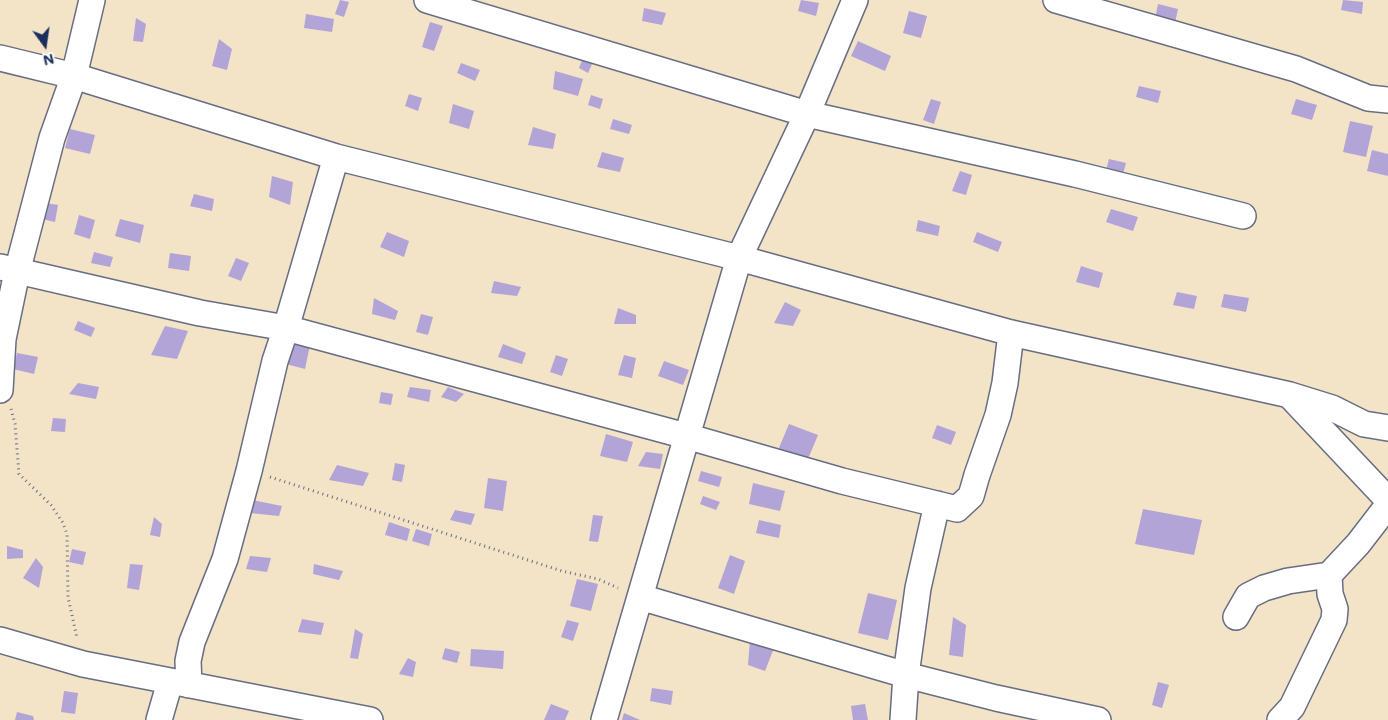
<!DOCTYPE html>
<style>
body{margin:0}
#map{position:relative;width:1388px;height:720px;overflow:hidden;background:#f3e3c7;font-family:Mali,sans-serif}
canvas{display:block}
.north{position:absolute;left:20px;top:20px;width:50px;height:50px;-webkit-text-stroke:4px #fdfcf7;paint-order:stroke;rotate:166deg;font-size:14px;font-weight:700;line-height:20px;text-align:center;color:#1b2f5e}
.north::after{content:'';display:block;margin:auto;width:18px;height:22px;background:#1b2f5e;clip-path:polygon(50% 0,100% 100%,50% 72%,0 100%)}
</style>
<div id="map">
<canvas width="1388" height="720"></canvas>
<div class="north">N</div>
</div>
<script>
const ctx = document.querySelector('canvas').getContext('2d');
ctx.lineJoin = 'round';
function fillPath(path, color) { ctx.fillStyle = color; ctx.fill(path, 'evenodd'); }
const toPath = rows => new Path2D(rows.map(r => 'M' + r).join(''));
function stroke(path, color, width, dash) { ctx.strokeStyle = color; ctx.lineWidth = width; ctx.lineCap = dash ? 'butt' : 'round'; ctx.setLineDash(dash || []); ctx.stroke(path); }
const building = toPath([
 [340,0,349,2,344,17,335,14],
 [801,0,819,3,816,16,798,11],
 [1343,0,1363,2,1362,14,1341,10],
 [1158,4,1178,9,1175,23,1155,19],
 [644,8,666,13,662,25,642,21],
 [909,11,927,16,921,38,903,33],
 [306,14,334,19,332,32,304,28],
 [136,18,146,24,143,42,133,41],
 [430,22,443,26,434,51,422,47],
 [219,39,232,49,227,70,212,66],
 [858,41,891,56,885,71,851,56],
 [583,58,593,62,588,73,579,68],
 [461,63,480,70,475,81,457,73],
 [555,71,583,79,578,96,553,89],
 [1139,86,1161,91,1158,103,1136,97],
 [409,94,422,98,418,111,405,106],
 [591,95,603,99,600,109,588,105],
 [931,99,941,102,934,124,923,120],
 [1296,99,1317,105,1312,120,1291,114],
 [453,104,474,111,469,129,449,123],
 [613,119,632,125,629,134,610,129],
 [1350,121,1373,126,1366,157,1343,152],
 [533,127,556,134,553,149,528,145],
 [70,129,95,135,90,154,65,148],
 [1372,150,1388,154,1388,176,1367,171],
 [602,152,624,158,620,172,597,167],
 [1109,159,1126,163,1123,174,1106,170],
 [960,171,972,175,966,195,952,191],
 [272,176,293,182,290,205,269,197],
 [194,194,214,199,212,211,190,206],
 [45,203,58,205,55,222,42,219],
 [1111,209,1138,217,1133,231,1106,222],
 [79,215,95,220,90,239,74,234],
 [120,219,144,225,140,243,115,236],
 [918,220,940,226,938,236,916,231],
 [387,232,409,241,404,257,380,247],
 [977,232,1002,242,998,252,973,242],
 [94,252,113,257,110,267,91,263],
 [170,253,191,256,189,271,168,268],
 [236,258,249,263,241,281,228,276],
 [1081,266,1103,273,1099,288,1076,282],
 [494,281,521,287,517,296,491,293],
 [1177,292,1197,296,1194,309,1173,305],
 [1224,294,1249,298,1246,312,1221,307],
 [374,298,398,311,395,320,372,314],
 [785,302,801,310,793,326,774,323],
 [618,308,636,315,636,324,614,324],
 [421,314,433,317,428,335,416,332],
 [78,321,95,328,91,337,74,330],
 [165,326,188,331,177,359,151,355],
 [296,343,310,345,305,369,286,364],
 [503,344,526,353,522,364,498,357],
 [17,353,38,357,34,374,13,369],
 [556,355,568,359,562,376,550,372],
 [624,355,636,358,632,378,618,375],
 [664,361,689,370,683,385,658,376],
 [78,383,99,387,96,399,69,394],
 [410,387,431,390,429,402,407,397],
 [448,387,464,394,456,402,441,397],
 [381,392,393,394,391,405,379,403],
 [53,418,66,419,65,432,51,431],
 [789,424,818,435,805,466,776,455],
 [937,425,956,432,951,445,932,438],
 [606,434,633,442,627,462,600,456],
 [646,452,663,454,660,469,638,466],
 [395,463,405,465,402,482,392,480],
 [337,465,369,473,363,486,329,480],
 [701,471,722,477,719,487,698,481],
 [488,478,507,481,503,511,484,508],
 [753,483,785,491,780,511,749,504],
 [703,496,720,502,716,510,700,504],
 [252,500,282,506,279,516,250,513],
 [1143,509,1202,520,1194,555,1135,544],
 [455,510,475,514,471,525,450,520],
 [593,515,603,516,598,542,589,541],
 [154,517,162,524,160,537,150,535],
 [759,520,781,525,779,538,756,533],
 [389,522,410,529,407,541,385,535],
 [416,529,432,534,429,546,412,541],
 [7,546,23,550,23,558,7,559],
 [72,549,86,552,83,565,69,562],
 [730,555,745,561,734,594,718,588],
 [250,556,271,558,267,572,246,569],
 [36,558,43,567,39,588,23,578],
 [130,564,143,565,139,590,127,588],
 [314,564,343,571,339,580,313,574],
 [577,579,598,584,591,611,570,606],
 [868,593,897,600,888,640,858,633],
 [953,617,966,625,963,657,949,655],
 [302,619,324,623,321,635,298,632],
 [567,620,579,623,573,641,561,637],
 [355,629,363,634,358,659,350,658],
 [750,639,774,648,765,671,748,665],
 [445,648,460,652,457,663,442,659],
 [471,649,504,651,503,669,470,666],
 [408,658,416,662,413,677,399,674],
 [1158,682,1169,685,1162,708,1152,705],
 [652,688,673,691,671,705,650,701],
 [64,691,78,693,75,714,61,712],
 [551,704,569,711,565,720,544,720],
 [865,704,868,720,853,720,851,706],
 [17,712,33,716,34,720,15,720],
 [624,713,640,720,622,720]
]);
const path = toPath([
 [11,409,15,424,19,474,51,505,63,523,67,534,68,597,77,638],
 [270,477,562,571,598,579,618,588]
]);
const minor = toPath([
 [427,0,807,114,1075,174,1243,216],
 [1056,0,1296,69,1368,98,1388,100],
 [0,58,74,76,336,157,739,258,1011,333,1290,395,1332,408,1364,424,1388,428],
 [0,267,200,313,286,328,686,436,842,481,957,509,971,496,977,475,998,415,1005,383,1011,333],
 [0,390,3,339,17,272,52,138,74,76,92,0],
 [1291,397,1388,500],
 [640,597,906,675,996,698,1098,720],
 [1236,617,1248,596,1264,588,1288,581,1329,575],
 [0,640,83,664,370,720],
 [189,685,188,661,192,642,225,559,249,471,275,361,286,328,336,157],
 [159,720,170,682],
 [604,720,739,258,807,114,855,0],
 [903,720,906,675,918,588,937,504],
 [1280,720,1292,707,1334,620,1335,609,1330,594,1329,575,1358,544,1388,505]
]);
fillPath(building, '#b2a4d7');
stroke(minor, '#676e83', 28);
stroke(path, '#676e83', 3, [1, 4]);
stroke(minor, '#fff', 25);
</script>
